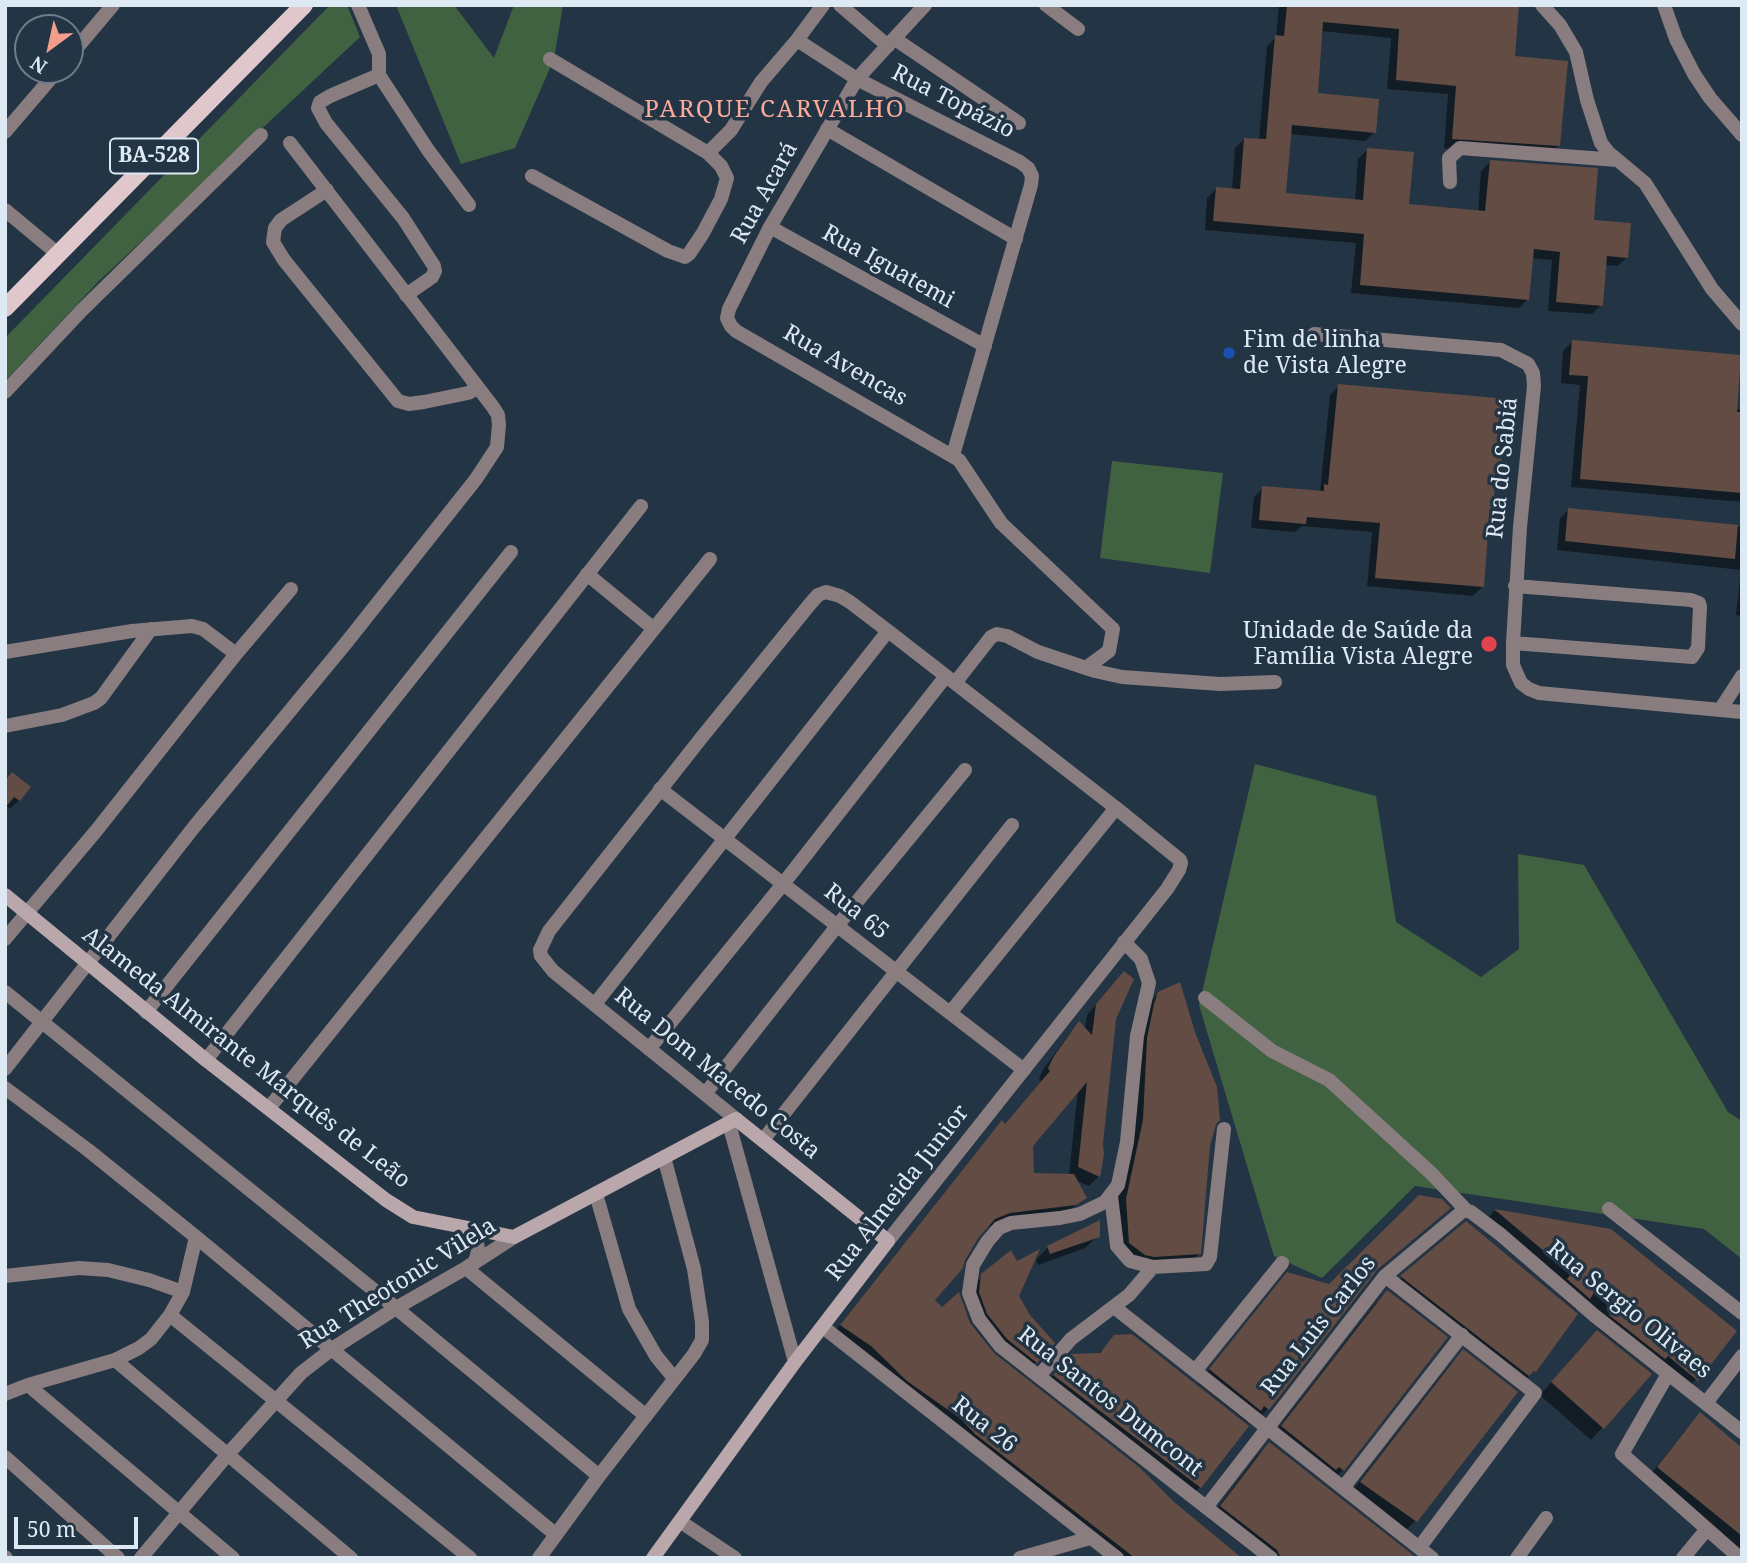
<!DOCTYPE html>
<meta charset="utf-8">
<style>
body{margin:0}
#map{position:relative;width:1747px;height:1563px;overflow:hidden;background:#233544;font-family:"Noto Serif",serif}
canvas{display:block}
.frame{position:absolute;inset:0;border:7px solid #deeaf3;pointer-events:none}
.north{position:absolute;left:14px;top:14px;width:70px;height:70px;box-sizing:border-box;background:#233544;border:2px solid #6e7d8a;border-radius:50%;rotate:213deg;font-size:19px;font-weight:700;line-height:28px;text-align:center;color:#deeaf3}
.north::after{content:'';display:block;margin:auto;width:24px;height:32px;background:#f49d8d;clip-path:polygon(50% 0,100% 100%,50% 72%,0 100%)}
.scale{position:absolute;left:14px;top:1517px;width:124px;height:32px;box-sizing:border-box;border:4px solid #deeaf3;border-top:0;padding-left:9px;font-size:21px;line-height:24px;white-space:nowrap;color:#deeaf3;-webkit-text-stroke:5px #233544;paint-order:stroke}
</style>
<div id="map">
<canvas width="1747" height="1563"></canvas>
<div class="frame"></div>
<div class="north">N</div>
<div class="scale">50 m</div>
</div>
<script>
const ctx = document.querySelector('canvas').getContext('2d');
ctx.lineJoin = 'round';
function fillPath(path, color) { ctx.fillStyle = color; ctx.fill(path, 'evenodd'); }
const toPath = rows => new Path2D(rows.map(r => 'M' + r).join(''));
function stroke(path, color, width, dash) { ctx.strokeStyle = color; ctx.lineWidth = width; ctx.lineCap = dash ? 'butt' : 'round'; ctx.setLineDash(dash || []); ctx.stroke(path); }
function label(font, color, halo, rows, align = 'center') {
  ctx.font = font + ' "Noto Serif",serif'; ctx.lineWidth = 7; ctx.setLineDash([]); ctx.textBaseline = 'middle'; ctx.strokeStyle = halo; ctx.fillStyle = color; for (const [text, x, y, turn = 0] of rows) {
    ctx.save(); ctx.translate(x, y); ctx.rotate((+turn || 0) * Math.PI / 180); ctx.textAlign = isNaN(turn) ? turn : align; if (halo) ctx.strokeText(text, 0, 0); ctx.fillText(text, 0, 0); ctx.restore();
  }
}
const green = toPath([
 [330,5,347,5,360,37,99,281,5,381,5,338],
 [396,5,454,5,494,58,514,5,563,5,554,59,515,148,461,164],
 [1112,461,1223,473,1210,573,1100,558],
 [1255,764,1376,796,1396,922,1481,977,1519,949,1518,854,1584,865,1728,1112,1742,1121,1742,1259,1704,1229,1415,1186,1322,1278,1274,1256,1199,1005]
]);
const shadow = toPath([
 [1279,5,1499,5,1513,58,1559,145,1550,154,1444,148,1448,94,1387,89,1391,38,1321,31,1316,95,1374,132,1365,141,1290,134,1284,195,1355,201,1358,159,1367,150,1407,205,1478,212,1481,171,1490,162,1592,222,1627,257,1618,266,1605,265,1601,305,1592,314,1548,311,1552,260,1531,258,1528,299,1519,308,1351,293,1356,243,1205,230,1207,198,1216,189,1232,190,1235,148,1244,139,1259,141,1267,46,1276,37],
 [1572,342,1735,409,1742,410,1742,502,1571,487,1580,385,1561,383,1563,351],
 [1339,386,1497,482,1493,486,1482,587,1473,596,1367,586,1372,532,1302,526,1295,532,1251,528,1254,497,1263,488,1320,491,1330,395],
 [1569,509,1742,527,1742,616,1736,615,1741,570,1557,550,1560,518],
 [5,782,19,800,10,809,5,805],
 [1114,983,1114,1019,1102,1155,1099,1176,1089,1186,1075,1180,1085,1198,1065,1214,998,1223,984,1228,933,1300,942,1309,969,1324,993,1355,1240,1558,1113,1558,831,1336,993,1132,1004,1125,1042,1082,1039,1079,1044,1068,1070,1033,1079,1023,1085,1030,1087,1015],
 [1078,1089,1069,1175,1033,1175,1031,1146],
 [1159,993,1208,1145,1199,1254,1186,1266,1117,1255,1115,1212,1146,1006],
 [1449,1208,1372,1275,1268,1409,1256,1421,1251,1418,1247,1422,1198,1383,1287,1274,1330,1286],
 [1494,1211,1611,1231,1735,1332,1685,1392,1655,1367,1652,1370,1598,1328,1603,1323,1581,1305,1576,1310,1556,1292,1560,1287,1483,1223],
 [1098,1236,1085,1248,1038,1265,1036,1260,1048,1247],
 [1016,1263,1017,1296,1036,1362,1024,1374,995,1351,976,1327,967,1305,970,1288,983,1276],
 [1402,1277,1535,1371,1516,1387,1390,1289],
 [1387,1292,1343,1470,1331,1482,1326,1478,1323,1481,1270,1439,1375,1304],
 [1115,1336,1200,1487,1188,1499,1042,1388,1058,1369,1098,1354],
 [1585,1344,1603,1427,1591,1440,1540,1395],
 [1463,1352,1415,1521,1403,1533,1349,1495,1451,1364],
 [1688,1427,1742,1450,1742,1558,1646,1480],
 [1269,1444,1415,1558,1259,1558,1209,1519,1257,1456]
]);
const building = toPath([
 [1287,5,1519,5,1515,56,1568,61,1560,146,1452,139,1456,86,1396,80,1399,29,1323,22,1318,93,1379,99,1376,133,1292,125,1286,193,1363,200,1367,148,1414,152,1409,204,1485,211,1490,160,1598,168,1594,220,1631,223,1628,258,1607,256,1603,306,1556,302,1560,252,1534,249,1529,300,1440,292,1360,285,1364,234,1213,221,1216,187,1240,189,1244,138,1266,139,1275,35,1284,36],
 [1572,340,1741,355,1737,412,1742,412,1742,493,1580,479,1588,376,1569,375],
 [1338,384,1508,399,1499,483,1495,483,1491,533,1488,533,1484,587,1375,578,1380,523,1307,517,1306,524,1259,520,1262,486,1324,491,1324,484,1328,485],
 [1568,508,1738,525,1735,559,1565,541],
 [12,772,31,787,20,801,14,797,5,808,5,781],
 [1124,971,1134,979,1116,1019,1103,1144,1104,1155,1100,1177,1078,1167,1087,1082,1033,1146,1034,1173,1074,1174,1087,1198,1076,1205,1010,1213,995,1219,979,1237,965,1260,963,1268,935,1300,942,1307,959,1292,970,1323,994,1353,1140,1468,1174,1502,1242,1558,1135,1558,975,1434,961,1419,907,1381,871,1346,840,1325,1002,1120,1005,1124,1050,1071,1048,1068,1054,1056,1079,1021,1092,1035,1096,1004],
 [1180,982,1195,1032,1217,1087,1220,1120,1216,1124,1210,1146,1201,1254,1154,1257,1145,1255,1129,1243,1126,1199,1143,1120,1147,1038,1154,1004,1158,992],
 [1419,1195,1442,1199,1451,1208,1377,1270,1269,1410,1264,1406,1261,1411,1209,1369,1287,1272,1329,1284],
 [1494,1209,1611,1229,1737,1331,1698,1381,1668,1356,1665,1359,1609,1315,1614,1310,1594,1293,1590,1299,1567,1279,1571,1274],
 [1100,1220,1100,1237,1050,1254,1047,1246],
 [1466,1221,1578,1314,1536,1372,1534,1371,1529,1376,1400,1276],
 [1040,1249,1019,1296,1030,1315,1055,1343,1037,1363,1007,1339,987,1314,979,1292,981,1274,1011,1250,1017,1261],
 [1387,1290,1448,1337,1344,1471,1339,1467,1336,1470,1281,1426],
 [1597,1330,1652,1374,1604,1429,1551,1382],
 [1132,1334,1249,1426,1201,1488,1053,1375,1071,1354,1100,1353,1114,1335],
 [1463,1349,1518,1392,1417,1522,1360,1482],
 [1700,1412,1742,1448,1742,1536,1657,1467],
 [1269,1442,1413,1555,1416,1558,1281,1558,1277,1550,1220,1506]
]);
const minor = toPath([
 [358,5,379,54,379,75,428,150,469,205],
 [840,5,888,46],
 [925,5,857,79,770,227,729,309,727,318,731,326,736,331,959,460,1001,523,1113,629,1109,651,1086,668],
 [1046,5,1078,29],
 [1542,5,1560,25,1576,52,1587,100,1601,143,1608,152,1645,183,1712,289,1742,324],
 [1664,5,1676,39,1694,74,1710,98,1742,135],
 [895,39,1019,123],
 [797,40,857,79,1020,162,1028,168,1032,176,1031,185,953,455],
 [70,56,113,5],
 [379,75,330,96,320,102,318,108,326,123,403,218,434,266,435,271,432,277,406,295],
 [827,129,1016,239],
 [5,132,58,70],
 [708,153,731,130,761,82,797,40,823,5],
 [532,176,668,251,685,257,689,254,703,233,721,199,727,178,721,166,708,153,550,59],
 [1450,182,1449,158,1460,148,1617,160],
 [327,190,281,220,275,228,273,242,284,260,398,401,409,404,424,402,468,393,478,388],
 [5,210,58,254],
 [770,227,985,346],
 [1314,334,1501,350,1528,364,1533,373,1534,386,1520,527,1513,643,1513,665,1521,683,1529,689,1539,693,1742,712],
 [5,392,81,311,261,135],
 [587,574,654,629],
 [1513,643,1692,657,1698,648,1700,607,1699,603,1691,600,1515,586],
 [5,652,132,631,192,626,203,629,236,654],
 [955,683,991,637,997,634,1007,636,1038,652,1095,671,1122,677,1220,684,1275,682],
 [1720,710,1742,676],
 [5,726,62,715,94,703,101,698,151,629],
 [660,789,1024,1070],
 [5,939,96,831,236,654,291,589],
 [1124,942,1141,959,1149,983,1137,1036,1127,1142,1118,1185,1105,1202,1080,1214,1060,1218,1011,1223,999,1228,987,1242,973,1265,969,1293,979,1319,1000,1346,1271,1558],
 [5,992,396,1308,599,1476],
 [1205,998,1272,1051,1329,1080,1432,1174,1466,1210],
 [595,1004,888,631],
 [146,1012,511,552],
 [950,1013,1116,808],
 [649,1049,783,884,946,676],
 [206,1060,641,506],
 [5,1069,194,827,346,643,476,479,497,447,499,425,498,415,493,407,290,143],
 [5,1088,88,1150,196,1237,555,1534],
 [705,1094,837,926,965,770],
 [269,1108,710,559],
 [736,1119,553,971,541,956,540,950,549,931,702,737,810,604,818,595,826,592,840,596,850,602,888,631,1116,808,1180,860,1181,863,1179,870,1167,889,888,1241],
 [729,1124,795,1362],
 [763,1140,1012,825],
 [596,1194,629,1309,656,1356,674,1378],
 [1111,1196,1117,1246,1130,1261,1153,1267,1206,1264,1210,1257,1224,1129],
 [1609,1209,1742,1313],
 [471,1230,477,1240,478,1251,475,1262],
 [466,1268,646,1416],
 [5,1276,79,1268,108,1270,149,1280,183,1292],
 [1385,1276,1535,1393,1419,1548],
 [1114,1307,1432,1558],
 [170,1315,470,1558],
 [823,1327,1117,1558],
 [115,1360,351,1558],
 [1195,1371,1282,1263],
 [1668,1374,1622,1454,1740,1558],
 [1039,1376,1071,1339,1129,1295,1153,1267],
 [28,1385,233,1558],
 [5,1394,28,1385,115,1360,139,1348,151,1339,170,1315,183,1292,196,1237],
 [1706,1403,1742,1356],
 [5,1457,118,1558],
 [1343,1488,1462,1335],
 [1207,1506,1385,1276,1464,1210,1471,1212,1500,1234,1595,1316,1742,1432],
 [681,1522,735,1558],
 [5,1557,6,1558],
 [141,1558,228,1454,301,1373,332,1349,396,1308,466,1268,514,1237],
 [539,1558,599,1476,694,1354,702,1340,702,1322,694,1269,664,1157],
 [1020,1558,1090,1538],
 [1517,1558,1546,1518],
 [1683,1558,1707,1529]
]);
const secondary = toPath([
 [5,895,206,1060,386,1200,413,1217,514,1237,736,1119,888,1241,795,1362,653,1558]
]);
const primary = toPath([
 [5,308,304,5]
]);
const markers = [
 [1229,353,7,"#1a4fb4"],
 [1489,644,9,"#e0444e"]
];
const shields = [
 [154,156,88]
];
const shieldNames = [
 ["BA-528",154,156]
];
const streetNames = [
 ["Rua Topázio",953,102,27],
 ["Rua Acará",765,193,-61],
 ["Rua Iguatemi",888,267,29],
 ["Rua Avencas",845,366,30],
 ["Rua do Sabiá",1503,468,-84],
 ["Rua 65",856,912,38],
 ["Alameda Almirante Marquês de Leão",246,1058,38],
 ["Rua Dom Macedo Costa",717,1074,39],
 ["Rua Almeida Junior",898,1193,-52],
 ["Rua Theotonic Vilela",398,1284,-32],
 ["Rua Sergio Olivaes",1629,1310,39],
 ["Rua Luis Carlos",1319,1326,-52],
 ["Rua Santos Dumcont",1110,1402,38],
 ["Rua 26",984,1425,38]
];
const poiNames = [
 ["Fim de linha",1243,340],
 ["de Vista Alegre",1243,366],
 ["Unidade de Saúde da",1473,631,"right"],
 ["Família Vista Alegre",1473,657,"right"]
];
const neighbourhoodNames = [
 ["PARQUE CARVALHO",775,110]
];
fillPath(green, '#406240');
fillPath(shadow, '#0007');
fillPath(building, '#634c43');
stroke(minor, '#8a7d80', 14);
stroke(secondary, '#baa7ab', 14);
stroke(primary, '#e0c7cc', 18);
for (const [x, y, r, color] of markers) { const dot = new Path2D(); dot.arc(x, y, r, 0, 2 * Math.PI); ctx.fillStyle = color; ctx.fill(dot); stroke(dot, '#233544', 2.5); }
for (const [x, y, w] of shields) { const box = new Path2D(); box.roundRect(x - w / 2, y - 17.5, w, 35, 5); ctx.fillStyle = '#233544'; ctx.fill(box); stroke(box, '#deeaf3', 2); }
label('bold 21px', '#deeaf3', null, shieldNames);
label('23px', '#deeaf3', '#233544', streetNames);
label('23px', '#deeaf3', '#233544', poiNames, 'left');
ctx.letterSpacing = '2px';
label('24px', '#fcaa9a', '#233544', neighbourhoodNames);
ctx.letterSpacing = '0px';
</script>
